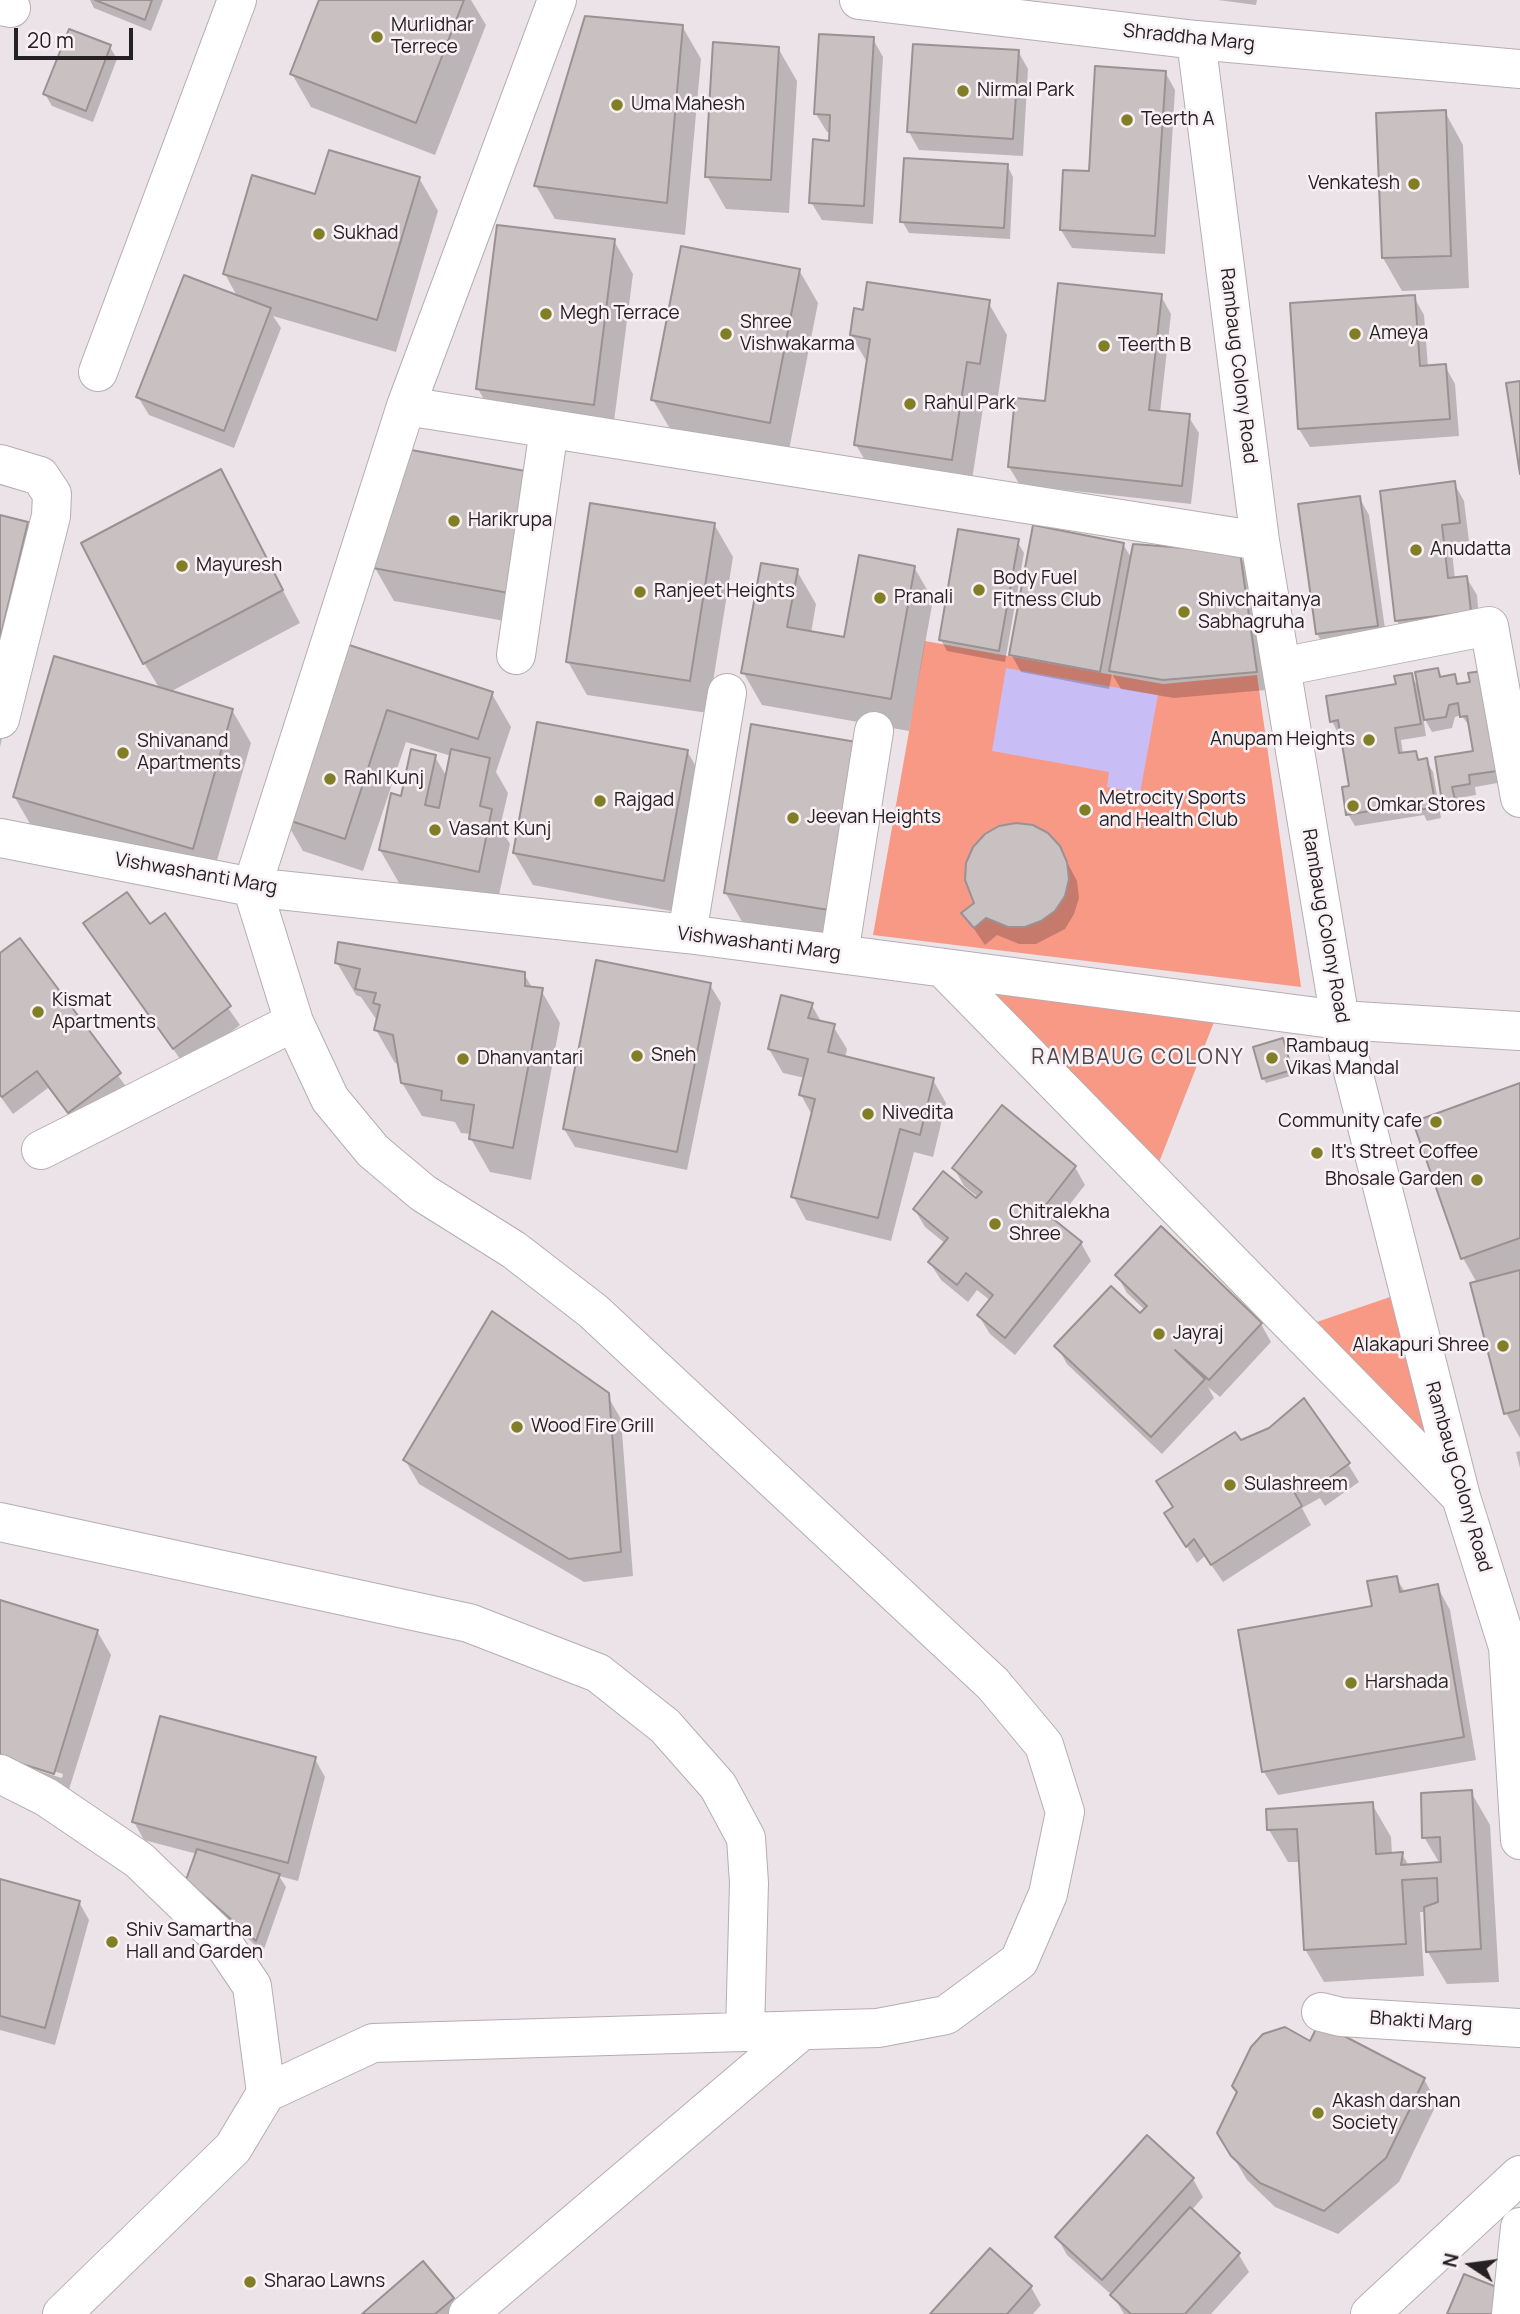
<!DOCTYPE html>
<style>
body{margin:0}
#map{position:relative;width:1520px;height:2314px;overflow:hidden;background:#ebe3e7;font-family:Manrope,sans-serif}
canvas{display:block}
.north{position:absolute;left:1436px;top:2230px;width:70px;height:70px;-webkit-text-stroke:5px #f8f0f4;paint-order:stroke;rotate:283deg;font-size:19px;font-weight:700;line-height:28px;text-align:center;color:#242123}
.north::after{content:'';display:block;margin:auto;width:24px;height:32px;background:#242123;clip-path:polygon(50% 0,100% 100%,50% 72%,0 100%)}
.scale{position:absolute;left:14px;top:28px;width:119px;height:32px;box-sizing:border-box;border:4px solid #242123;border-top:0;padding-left:9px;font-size:21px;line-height:24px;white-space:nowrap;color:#242123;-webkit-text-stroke:5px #f8f0f4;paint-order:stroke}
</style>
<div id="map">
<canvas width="1520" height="2314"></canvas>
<div class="north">N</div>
<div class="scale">20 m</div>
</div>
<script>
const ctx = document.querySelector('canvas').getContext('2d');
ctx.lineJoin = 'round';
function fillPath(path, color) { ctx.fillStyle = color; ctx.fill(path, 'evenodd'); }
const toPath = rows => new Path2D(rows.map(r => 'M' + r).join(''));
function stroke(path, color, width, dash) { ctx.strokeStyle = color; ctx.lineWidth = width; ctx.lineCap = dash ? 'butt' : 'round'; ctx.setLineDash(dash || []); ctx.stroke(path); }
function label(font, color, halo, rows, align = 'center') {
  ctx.font = font + ' Manrope,sans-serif'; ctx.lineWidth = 5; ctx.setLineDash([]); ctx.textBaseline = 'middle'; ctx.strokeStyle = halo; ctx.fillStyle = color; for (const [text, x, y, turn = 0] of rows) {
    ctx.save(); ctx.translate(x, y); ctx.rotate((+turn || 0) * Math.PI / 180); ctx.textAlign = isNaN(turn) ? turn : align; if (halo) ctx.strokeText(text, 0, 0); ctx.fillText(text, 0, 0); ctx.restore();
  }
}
const green = toPath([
 [925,641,1163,684,1257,675,1301,987,873,935],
 [983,989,1214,1022,1158,1165],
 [1393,1296,1430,1442,1311,1324]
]);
const water = toPath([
 [1006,668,1158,695,1140,793,1107,787,1109,772,992,751]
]);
const shadow = toPath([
 [90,0,163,0,151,31,94,8],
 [321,0,471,0,486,25,435,155,311,107,292,74],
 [1218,0,1257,0,1256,5],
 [682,26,701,59,685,235,555,219,536,186],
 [873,39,883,57,873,224,822,220,811,202,831,132,827,132,816,114],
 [110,47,117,59,93,122,52,106,45,94],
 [778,48,797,81,789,213,726,209,707,176],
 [1018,51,1028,69,1023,156,919,150,909,132],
 [1165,72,1175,90,1165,254,1072,248,1061,230],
 [1445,112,1463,145,1469,288,1402,291,1383,258],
 [1007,165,1013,177,1010,239,909,233,902,221],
 [419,178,438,211,396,352,273,316,281,328,234,448,149,415,138,397,238,298,225,274,316,196],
 [614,241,633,274,612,437,497,422,478,389],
 [799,270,818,303,788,455,672,432,653,400],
 [1161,296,1171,314,1160,413,1188,416,1199,433,1191,504,1020,485,1009,467,1047,403],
 [1414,297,1424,315,1428,367,1445,366,1455,384,1459,436,1310,447,1299,429],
 [988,302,1007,335,998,396,985,395,970,493,875,477,856,445,868,364,851,335,864,312],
 [396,449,532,626,394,601,375,568],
 [220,471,300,623,170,692,232,710,251,743,211,881,33,829,14,796,160,689,144,663],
 [1454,483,1464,501,1469,541,1451,543,1455,579,1466,577,1477,595,1480,629,1407,639,1397,621],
 [1359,497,1369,515,1387,643,1328,652,1317,634],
 [0,517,27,524,46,556,0,747],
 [714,524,733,557,708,713,587,695,568,662],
 [1017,541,1024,553,1005,662,947,651,941,640],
 [1123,544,1132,559,1239,554,1249,572,1266,690,1174,698,1121,689,1112,674,1109,689,1021,672,1011,654],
 [914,567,933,600,909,731,762,705,743,672,797,571,816,604,811,633,845,639],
 [342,644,492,694,511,727,496,772,508,793,500,827,510,844,497,904,399,883,380,850,402,798,435,757,447,777,451,756,406,742,363,871,303,851,284,818],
 [1438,670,1442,678,1454,676,1503,782,1475,787,1476,795,1458,798,1460,812,1451,813,1444,801,1437,758,1475,752,1471,728,1461,715,1455,717,1452,728,1432,732,1423,716,1426,736,1401,740,1403,754,1415,753,1420,761,1426,760,1433,772,1441,818,1427,821,1424,815,1355,826,1348,814,1351,787,1342,732,1338,733,1332,721,1398,685,1411,675,1420,690],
 [752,726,853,943,744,925,725,892],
 [687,751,706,784,682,913,533,885,514,853],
 [1059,847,1077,881,1079,898,1074,914,1065,929,1036,944,1019,944,997,935,985,945,963,913],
 [164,916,240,1025,185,1066,85,923,150,927],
 [19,941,130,1092,80,1130,48,1088,13,1114,0,1096,0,955],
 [337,963,524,974,533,989,541,990,560,1023,531,1180,490,1172,471,1139,472,1134,461,1133,455,1122,422,1116,402,1083,399,1064,395,1063,376,1030,378,1022,361,997,356,995],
 [710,985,721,1003,687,1170,575,1147,564,1129],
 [811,1004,822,1023,833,1026,847,1049,845,1058,933,1080,946,1103,933,1157,914,1152,891,1241,806,1220,793,1196,812,1115,801,1095,805,1078,783,1073,769,1049],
 [1282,1040,1294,1075,1266,1083,1263,1078],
 [1520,1085,1520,1438,1506,1413,1477,1283,1463,1258],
 [1003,1108,1075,1167,1085,1185,1055,1223,1081,1243,1091,1261,1015,1355,990,1334,979,1316,991,1301,977,1290,968,1302,941,1280,930,1263,946,1244,925,1227,915,1210,976,1201,979,1198,964,1186,954,1168],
 [1117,1275,1261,1324,1271,1342,1220,1397,1208,1387,1214,1398,1162,1454,1067,1364,1057,1346,1140,1316,1145,1310,1127,1293],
 [607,1395,621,1419,633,1576,584,1582,419,1484,405,1460],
 [1240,1442,1348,1464,1359,1482,1325,1506,1320,1498,1302,1508,1311,1525,1223,1582,1205,1556,1197,1563,1177,1531,1174,1508],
 [1520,1451,1520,1468,1516,1452],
 [1396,1578,1405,1592,1437,1586,1450,1610,1476,1760,1278,1795,1264,1772,1240,1631,1374,1607],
 [0,1602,97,1631,111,1655,67,1796,0,1759,62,1778,63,1774,0,1755],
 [315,1759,325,1777,298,1881,279,1876,286,1887,263,1952,195,1892,197,1854,144,1840,134,1822],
 [1471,1792,1490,1825,1499,1982,1447,1984,1428,1952,1426,1912,1420,1912,1424,1976,1324,1982,1305,1949,1301,1862,1288,1862,1269,1830,1372,1804,1391,1837,1392,1855,1402,1854,1409,1866,1440,1864,1424,1837],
 [0,1881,79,1902,89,1920,55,2045,0,2030],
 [1311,2043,1424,2079,1437,2103,1399,2182,1338,2234,1275,2207,1247,2180,1219,2133,1238,2094,1234,2086],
 [1193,2179,1203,2197,1191,2211,1239,2255,1249,2272,1211,2314,1124,2314,1114,2297,1067,2255,1057,2237],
 [1031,2287,1041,2305,1033,2314,932,2314],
 [453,2299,462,2314,365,2314]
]);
const building = toPath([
 [95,0,152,0,145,20,95,0],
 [319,0,464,0,416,123,290,74,319,0],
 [585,16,683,25,667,203,534,186,585,16],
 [69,29,111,45,86,111,43,94,69,29],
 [819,34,874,37,864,206,809,203,813,139,829,141,830,115,814,114,819,34],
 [713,42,779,47,771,180,705,177,713,42],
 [913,44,1019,50,1013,139,907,132,913,44],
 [1095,66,1166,71,1155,236,1060,230,1063,170,1089,171,1095,66],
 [1446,110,1451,256,1382,258,1376,113,1446,110],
 [329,150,420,177,377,320,223,274,252,175,315,194,329,150],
 [904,158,1008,164,1004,228,900,222,904,158],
 [497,225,615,239,594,405,476,389,497,225],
 [681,246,800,269,770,423,651,400,681,246],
 [184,275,271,308,224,431,136,397,184,275],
 [867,282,990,300,980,364,967,362,952,460,854,445,870,339,850,335,854,308,863,310,867,282],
 [1058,283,1162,294,1149,410,1190,414,1182,486,1008,467,1015,398,1045,401,1058,283],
 [1415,295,1420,366,1446,364,1450,419,1298,429,1290,303,1415,295],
 [1520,381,1520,474,1506,383,1520,381],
 [395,447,536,473,514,594,373,568,395,447],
 [221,469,283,590,143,664,81,543,221,469],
 [1455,481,1460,523,1442,525,1448,578,1467,576,1471,612,1395,621,1380,491,1455,481],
 [1360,496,1378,626,1316,634,1298,504,1360,496],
 [590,503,715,523,690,681,566,662,590,503],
 [0,515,28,522,0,639,0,515],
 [1033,525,1124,543,1100,672,1009,655,1033,525],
 [958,529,1019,539,999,651,939,640,958,529],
 [1133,544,1240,552,1257,672,1163,680,1109,671,1133,544],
 [859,555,915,566,891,699,741,673,761,563,798,569,787,627,844,637,859,555],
 [340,642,493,692,478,739,387,710,345,839,282,818,340,642],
 [54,656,233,709,193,849,13,797,54,656],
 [1438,668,1440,677,1455,674,1457,684,1470,682,1468,673,1489,670,1497,771,1469,775,1470,784,1452,787,1455,800,1442,802,1435,757,1473,751,1467,716,1460,717,1458,703,1449,705,1446,717,1424,720,1415,672,1438,668],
 [1412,673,1421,724,1395,728,1399,753,1416,751,1418,760,1427,758,1436,807,1419,810,1417,803,1346,815,1342,787,1349,786,1338,720,1330,722,1326,696,1396,684,1394,676,1412,673],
 [537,722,688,750,664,881,513,853,537,722],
 [751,724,862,743,835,911,724,893,751,724],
 [411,749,436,755,425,805,439,808,451,749,490,758,480,806,492,809,479,872,379,850,391,793,401,796,411,749],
 [1016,823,1033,825,1048,833,1060,846,1067,862,1069,879,1065,896,1055,911,1041,921,1025,927,1008,927,986,918,974,928,961,913,974,903,965,880,966,863,973,847,985,834,999,826,1016,823],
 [127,892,150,924,165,913,231,1006,173,1049,83,923,127,892],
 [20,938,121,1073,68,1113,37,1071,2,1097,0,1095,0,953,20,938],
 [338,942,525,972,525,986,543,988,513,1148,469,1139,474,1105,441,1100,442,1091,401,1083,393,1035,374,1030,380,1005,373,1003,376,993,355,989,360,969,335,963,338,942],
 [596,960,711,983,677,1152,563,1129,596,960],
 [781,995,813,1003,808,1018,835,1024,828,1052,934,1078,920,1135,900,1129,878,1218,791,1197,815,1099,799,1095,808,1059,768,1049,781,995],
 [1283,1038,1292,1070,1262,1079,1253,1047,1283,1038],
 [1520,1083,1520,1238,1461,1259,1413,1122,1520,1083],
 [1002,1105,1076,1166,1042,1210,1082,1242,1005,1338,977,1315,993,1295,966,1273,957,1285,928,1262,948,1238,913,1209,943,1171,976,1198,982,1192,952,1168,1002,1105],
 [1161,1226,1262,1323,1209,1380,1175,1350,1205,1379,1151,1437,1054,1346,1111,1286,1140,1313,1147,1306,1115,1275,1161,1226],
 [1520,1270,1520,1410,1504,1414,1470,1283,1520,1270],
 [492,1311,609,1393,621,1552,569,1559,403,1460,492,1311],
 [1304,1398,1350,1463,1314,1489,1309,1481,1293,1490,1302,1506,1211,1565,1194,1539,1186,1547,1164,1513,1173,1507,1156,1481,1235,1432,1241,1440,1269,1428,1304,1398],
 [1397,1576,1400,1592,1438,1584,1464,1737,1262,1772,1238,1630,1372,1606,1367,1581,1397,1576],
 [0,1600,98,1630,54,1774,0,1757,0,1600],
 [160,1716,316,1757,288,1863,132,1822,160,1716],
 [1472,1790,1481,1949,1426,1952,1424,1907,1438,1902,1437,1878,1402,1880,1406,1944,1304,1950,1297,1829,1267,1830,1266,1809,1373,1802,1376,1854,1403,1852,1401,1865,1441,1862,1440,1837,1422,1838,1421,1793,1472,1790],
 [197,1849,280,1874,256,1941,186,1880,197,1849],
 [0,1879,80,1901,45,2028,0,2016,0,1879],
 [1319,2023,1425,2078,1386,2158,1324,2211,1260,2183,1231,2156,1217,2133,1237,2092,1232,2086,1251,2047,1263,2034,1285,2027,1310,2041,1319,2023],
 [1147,2135,1194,2178,1102,2280,1055,2237,1147,2135],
 [1190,2207,1240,2253,1185,2314,1131,2314,1110,2295,1190,2207],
 [990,2248,1032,2286,1007,2314,930,2314,990,2248],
 [423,2261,454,2298,435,2314,362,2314,423,2261],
 [1464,2274,1504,2290,1494,2314,1447,2314,1464,2274]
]);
const minor = toPath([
 [859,0,1196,40,1520,69],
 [0,6,11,8],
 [1196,40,1260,541,1340,1020,1461,1497,1508,1647,1520,1840],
 [98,372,237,0],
 [406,406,1260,541],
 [0,464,40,476,52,494,51,516,0,719],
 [516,655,549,429],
 [1281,667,1489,626,1520,798],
 [0,838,252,887,687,934,1340,1020,1520,1031],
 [687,934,727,693],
 [839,954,874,731],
 [943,968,1461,1497],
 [41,1150,294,1022],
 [0,1522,469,1623,598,1673,665,1726,718,1786,746,1838,749,1883,745,2032],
 [0,1774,46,1797,139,1860,219,1937,252,1986,266,2093],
 [1321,2012,1341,2017,1520,2028],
 [62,2314,233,2148,266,2093,373,2043,878,2028,946,2015,1019,1961,1048,1894,1065,1812,1044,1745,993,1684,593,1311,514,1250,423,1193,373,1151,330,1099,294,1022,252,887,406,406,557,0],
 [468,2314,801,2031],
 [1370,2314,1520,2175],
 [1511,2314,1520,2227]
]);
const markers = [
 [377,37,7,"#827e25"],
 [963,91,7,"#827e25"],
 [617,105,7,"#827e25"],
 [1127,120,7,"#827e25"],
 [1414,184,7,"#827e25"],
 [319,234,7,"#827e25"],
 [546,314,7,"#827e25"],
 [726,334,7,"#827e25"],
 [1355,334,7,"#827e25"],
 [1104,346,7,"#827e25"],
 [910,404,7,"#827e25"],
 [454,521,7,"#827e25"],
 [1416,550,7,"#827e25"],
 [182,566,7,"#827e25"],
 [979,590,7,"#827e25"],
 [640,592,7,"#827e25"],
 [880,598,7,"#827e25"],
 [1184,612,7,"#827e25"],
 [1369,740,7,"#827e25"],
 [123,753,7,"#827e25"],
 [330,779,7,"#827e25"],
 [600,801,7,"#827e25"],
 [1353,806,7,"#827e25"],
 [1085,810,7,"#827e25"],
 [793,818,7,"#827e25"],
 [435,830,7,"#827e25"],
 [38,1012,7,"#827e25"],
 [637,1056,7,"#827e25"],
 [1272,1058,7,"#827e25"],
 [463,1059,7,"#827e25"],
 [868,1114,7,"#827e25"],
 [1436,1122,7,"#827e25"],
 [1317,1153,7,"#827e25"],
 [1477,1180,7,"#827e25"],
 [995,1224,7,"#827e25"],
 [1159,1334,7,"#827e25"],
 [1503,1346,7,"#827e25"],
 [517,1427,7,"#827e25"],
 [1230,1485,7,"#827e25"],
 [1351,1683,7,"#827e25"],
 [112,1942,7,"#827e25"],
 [1318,2113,7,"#827e25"],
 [250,2282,7,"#827e25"]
];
const poiNames = [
 ["Murlidhar",391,26],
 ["Terrece",391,48],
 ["Nirmal Park",977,91],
 ["Uma Mahesh",631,105],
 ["Teerth A",1141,120],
 ["Venkatesh",1400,184,"right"],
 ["Sukhad",333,234],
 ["Megh Terrace",560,314],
 ["Shree",740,323],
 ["Vishwakarma",740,345],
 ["Ameya",1369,334],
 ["Teerth B",1118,346],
 ["Rahul Park",924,404],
 ["Harikrupa",468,521],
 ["Anudatta",1430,550],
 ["Mayuresh",196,566],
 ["Body Fuel",993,579],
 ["Fitness Club",993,601],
 ["Ranjeet Heights",654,592],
 ["Pranali",894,598],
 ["Shivchaitanya",1198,601],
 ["Sabhagruha",1198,623],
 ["Anupam Heights",1355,740,"right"],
 ["Shivanand",137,742],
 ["Apartments",137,764],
 ["Rahl Kunj",344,779],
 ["Metrocity Sports",1099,799],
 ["and Health Club",1099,821],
 ["Rajgad",614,801],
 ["Omkar Stores",1367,806],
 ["Jeevan Heights",807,818],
 ["Vasant Kunj",449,830],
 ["Kismat",52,1001],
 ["Apartments",52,1023],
 ["Rambaug",1286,1047],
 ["Vikas Mandal",1286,1069],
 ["Sneh",651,1056],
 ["Dhanvantari",477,1059],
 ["Nivedita",882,1114],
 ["Community cafe",1422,1122,"right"],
 ["It's Street Coffee",1331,1153],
 ["Bhosale Garden",1463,1180,"right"],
 ["Chitralekha",1009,1213],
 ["Shree",1009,1235],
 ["Jayraj",1173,1334],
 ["Alakapuri Shree",1489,1346,"right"],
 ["Wood Fire Grill",531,1427],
 ["Sulashreem",1244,1485],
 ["Harshada",1365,1683],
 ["Shiv Samartha",126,1931],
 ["Hall and Garden",126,1953],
 ["Akash darshan",1332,2102],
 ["Society",1332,2124],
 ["Sharao Lawns",264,2282]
];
const streetNames = [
 ["Shraddha Marg",1189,38,6],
 ["Rambaug Colony Road",1238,366,83],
 ["Vishwashanti Marg",196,874,10],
 ["Rambaug Colony Road",1325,926,80],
 ["Vishwashanti Marg",759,944,7],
 ["Rambaug Colony Road",1458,1477,74],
 ["Bhakti Marg",1421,2022,4]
];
const neighbourhoodNames = [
 ["RAMBAUG COLONY",1138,1058]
];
fillPath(green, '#f89986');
fillPath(water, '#c8bef5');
fillPath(shadow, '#0003');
fillPath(building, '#c9c0c1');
stroke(building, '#9a9192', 2);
stroke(minor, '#b5adb2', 40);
stroke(minor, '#fff', 38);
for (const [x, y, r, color] of markers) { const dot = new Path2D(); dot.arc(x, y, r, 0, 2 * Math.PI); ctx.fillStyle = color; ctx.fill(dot); stroke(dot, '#f8f0f4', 2.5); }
label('19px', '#242123', '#f8f0f4', poiNames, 'left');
label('19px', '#242123', '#f8f0f4', streetNames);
ctx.letterSpacing = '2px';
label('21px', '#4d464a', '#f8f0f4', neighbourhoodNames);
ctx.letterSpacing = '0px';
</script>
